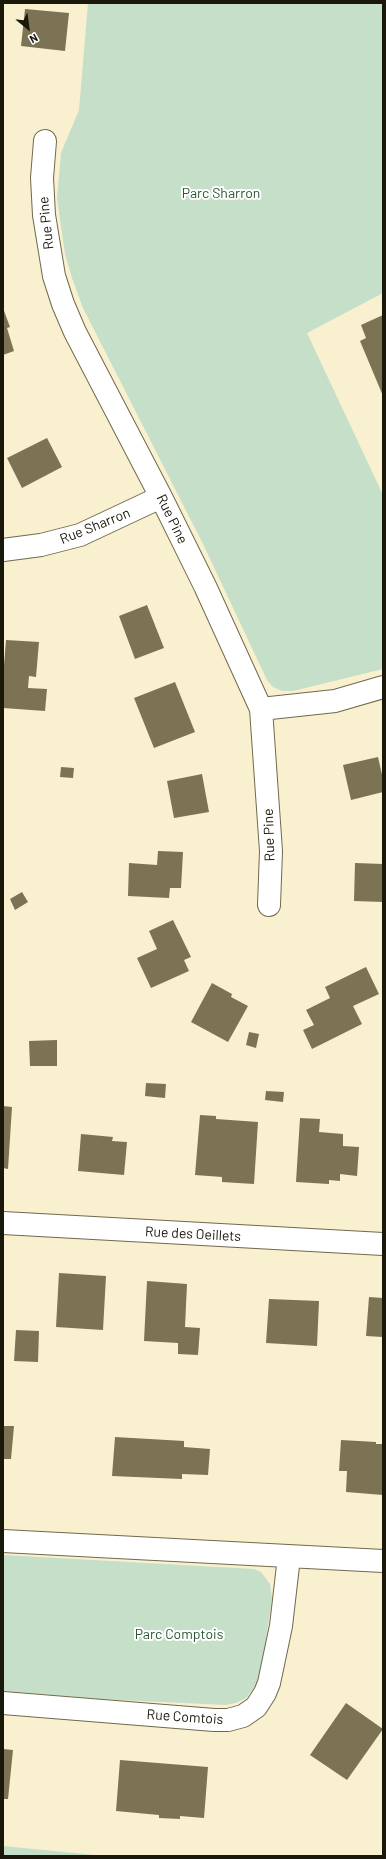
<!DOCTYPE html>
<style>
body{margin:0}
#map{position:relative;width:386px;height:1859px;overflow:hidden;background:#f8f0cf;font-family:Barlow,sans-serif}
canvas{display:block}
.frame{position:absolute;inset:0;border:4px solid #1a170b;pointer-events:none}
.north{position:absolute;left:8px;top:8px;width:40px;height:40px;-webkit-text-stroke:3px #fff;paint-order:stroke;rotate:151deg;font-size:11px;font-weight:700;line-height:16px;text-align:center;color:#1a170b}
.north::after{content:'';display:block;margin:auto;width:14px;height:18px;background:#1a170b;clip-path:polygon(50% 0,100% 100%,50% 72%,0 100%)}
</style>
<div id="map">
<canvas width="386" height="1859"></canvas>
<div class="frame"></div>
<div class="north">N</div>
</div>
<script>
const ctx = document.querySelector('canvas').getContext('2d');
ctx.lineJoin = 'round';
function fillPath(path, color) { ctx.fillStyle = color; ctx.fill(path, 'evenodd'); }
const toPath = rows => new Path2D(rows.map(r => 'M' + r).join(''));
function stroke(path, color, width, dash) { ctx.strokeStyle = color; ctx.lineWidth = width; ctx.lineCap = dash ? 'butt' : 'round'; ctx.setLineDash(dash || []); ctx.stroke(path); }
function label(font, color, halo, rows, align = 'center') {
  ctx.font = font + ' Barlow,sans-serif'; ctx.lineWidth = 4; ctx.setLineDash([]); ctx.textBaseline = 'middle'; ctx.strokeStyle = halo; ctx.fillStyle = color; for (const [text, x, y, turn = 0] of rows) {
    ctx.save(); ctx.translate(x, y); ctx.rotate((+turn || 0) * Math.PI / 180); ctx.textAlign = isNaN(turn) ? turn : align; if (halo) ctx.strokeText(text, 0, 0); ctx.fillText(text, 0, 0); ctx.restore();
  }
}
const green = toPath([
 [88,3,383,3,383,293,307,333,383,495,383,669,293,691,282,691,273,687,267,680,203,544,83,308,72,278,65,254,57,198,61,153,79,110],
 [3,1555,254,1569,261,1572,270,1584,272,1598,262,1667,258,1680,253,1689,246,1698,236,1703,225,1705,99,1699,3,1691],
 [3,1846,105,1856,3,1856]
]);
const building = toPath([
 [25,9,69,13,65,51,21,46],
 [3,308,10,327,7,328,14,351,3,355],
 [383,315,383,396,360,341,366,338,361,325],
 [47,438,62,467,22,488,7,458],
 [147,605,164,648,135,659,119,616],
 [6,640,39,642,36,677,29,676,28,688,47,689,45,711,3,708,3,665,4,665],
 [175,682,195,732,154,748,134,698],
 [378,757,383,779,383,792,351,800,343,765],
 [61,767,74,768,73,778,60,777],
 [202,774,209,812,174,818,167,781],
 [158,851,183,852,181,888,170,888,169,898,128,896,129,863,157,865],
 [355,863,383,864,383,902,354,901],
 [22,892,28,902,15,910,10,899],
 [173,920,191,957,184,960,189,971,151,988,137,958,157,949,149,931],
 [366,967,379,994,353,1006,362,1024,312,1049,303,1030,314,1025,306,1010,330,998,325,987],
 [212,983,232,994,231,997,248,1006,228,1042,191,1022],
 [249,1032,259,1034,256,1048,246,1045],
 [57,1040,57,1066,30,1066,29,1041],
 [146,1083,166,1084,165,1098,145,1096],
 [266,1091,284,1092,283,1102,265,1100],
 [3,1106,12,1107,8,1169,3,1168],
 [200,1115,216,1116,216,1119,258,1122,254,1184,222,1182,222,1177,195,1175],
 [300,1118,320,1119,319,1132,343,1134,343,1146,359,1147,357,1176,340,1174,340,1181,329,1180,329,1184,296,1182],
 [81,1134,113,1137,112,1141,127,1142,124,1175,78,1171],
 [59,1273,106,1276,103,1330,56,1327],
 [147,1281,187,1284,185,1327,200,1328,198,1355,178,1354,178,1343,144,1341],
 [369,1297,383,1298,383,1337,366,1336],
 [269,1299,319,1301,317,1346,266,1343],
 [16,1330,39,1331,38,1362,14,1361],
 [3,1426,14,1426,11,1459,3,1459],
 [115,1437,184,1441,184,1447,210,1449,208,1475,182,1474,182,1479,112,1476],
 [341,1440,376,1442,376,1444,383,1444,383,1495,346,1492,347,1471,339,1471],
 [346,1703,383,1729,347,1780,310,1755],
 [3,1749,13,1750,8,1799,3,1799],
 [120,1760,208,1767,204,1818,180,1816,180,1819,159,1818,159,1815,116,1811]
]);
const minor = toPath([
 [45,141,42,178,44,215,54,276,63,304,75,332,161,497,205,586,261,709,271,851,269,905],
 [3,550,41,545,80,535,161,497],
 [261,709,335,701,383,687],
 [3,1223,383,1244],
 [3,1541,383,1561],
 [3,1703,214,1720,228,1720,243,1716,256,1707,265,1693,269,1683,281,1626,289,1557]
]);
const parkNames = [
 ["Parc Sharron",221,193],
 ["Parc Comptois",179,1634]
];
const streetNames = [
 ["Rue Pine",46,223,-96],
 ["Rue Pine",172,519,64],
 ["Rue Sharron",95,526,-22],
 ["Rue Pine",269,835,-92],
 ["Rue des Oeillets",193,1234,3],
 ["Rue Comtois",185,1717,4]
];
fillPath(green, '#c5dfc9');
fillPath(building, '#7b7354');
stroke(minor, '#70694c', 24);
stroke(minor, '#fff', 22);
label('14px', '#275633', '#fff', parkNames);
label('14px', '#1a170b', '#fff', streetNames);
</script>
